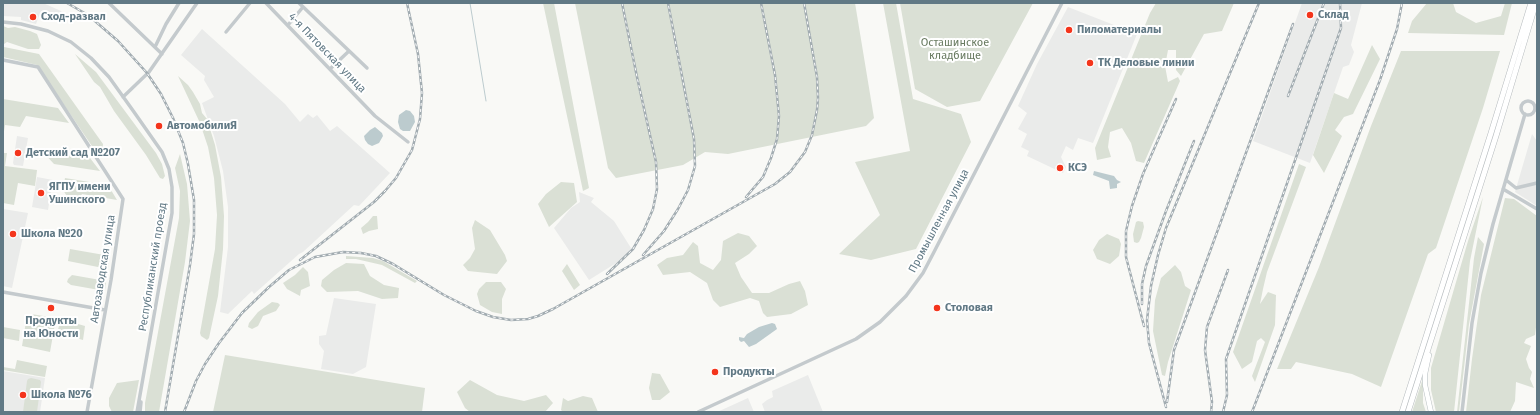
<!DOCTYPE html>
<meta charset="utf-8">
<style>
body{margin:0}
#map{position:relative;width:1540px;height:415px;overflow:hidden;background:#f9f9f6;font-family:"Fira Sans",sans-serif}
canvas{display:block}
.frame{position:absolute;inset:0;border:4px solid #617985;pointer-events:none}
</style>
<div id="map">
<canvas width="1540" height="415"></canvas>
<div class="frame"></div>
</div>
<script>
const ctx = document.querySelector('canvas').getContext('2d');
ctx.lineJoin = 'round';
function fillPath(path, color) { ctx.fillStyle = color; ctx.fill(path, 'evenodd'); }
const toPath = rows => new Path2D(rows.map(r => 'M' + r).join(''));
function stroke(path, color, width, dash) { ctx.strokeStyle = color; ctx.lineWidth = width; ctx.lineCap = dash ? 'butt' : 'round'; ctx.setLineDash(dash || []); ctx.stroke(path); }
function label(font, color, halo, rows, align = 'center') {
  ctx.font = font + ' "Fira Sans",sans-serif'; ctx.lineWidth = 4; ctx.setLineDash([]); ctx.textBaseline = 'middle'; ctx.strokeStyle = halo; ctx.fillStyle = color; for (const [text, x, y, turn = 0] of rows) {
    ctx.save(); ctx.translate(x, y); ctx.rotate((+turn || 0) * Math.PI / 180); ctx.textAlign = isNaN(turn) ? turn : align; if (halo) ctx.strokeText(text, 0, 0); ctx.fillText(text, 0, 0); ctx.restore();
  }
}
const built = toPath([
 [3,3,43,3,61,11,66,18,64,21,39,16,36,24,21,20,21,17,3,16],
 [1302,3,1362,3,1351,45,1354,52,1349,65,1343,67,1310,163,1253,141],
 [1068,7,1137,34,1093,143,1078,138,1073,150,1066,146,1061,157,1066,167,1063,173,1027,156,1029,151,1021,147,1027,134,1018,129,1027,113,1018,106,1037,64],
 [202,29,285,104,300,122,308,114,313,118,317,115,330,131,337,126,390,173,359,206,354,205,303,252,299,254,254,294,252,291,228,314,220,312,228,247,228,207,223,171,214,136,202,103,214,97,204,80,205,76,181,55],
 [1532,134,1537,141,1537,206,1515,192],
 [17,136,28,138,23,166,14,165,13,163],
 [37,177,53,180,48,210,32,207],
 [579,192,594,198,591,202,614,221,631,248,627,254,621,260,589,280,554,228,571,208,580,202],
 [3,209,28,213,12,288,3,286],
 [334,298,376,304,366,367,353,374,321,369,324,351,319,344,319,336,326,335],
 [3,371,45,378,40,412,3,412],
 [808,375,823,412,765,412,762,404,767,400,773,397,772,391],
 [748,398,754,412,717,412,726,408]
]);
const green = toPath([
 [543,3,554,3,589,188,583,191],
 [575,3,855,3,874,118,866,126,728,154,705,152,683,165,616,178,608,168],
 [883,3,896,3,913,99,961,114,971,142,916,249,871,260,839,254,880,215,855,162,910,151],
 [900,3,1033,3,980,101,947,107,915,89],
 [1156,3,1234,3,1222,31,1204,34,1181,76,1176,70,1176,50,1168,50,1165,66,1168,82,1178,77,1180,81,1144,163,1136,161,1131,143,1122,128,1110,132,1108,147,1111,157,1097,160,1095,148,1150,13],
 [1427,3,1453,3,1456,12,1476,23,1501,16,1505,3,1512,3,1504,35,1408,33,1412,21],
 [3,26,8,28,15,27,30,31,37,34,41,45,39,49,28,49,7,42,4,44,4,47,39,54,103,144,102,156,98,155,37,65,3,57],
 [1372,45,1380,59,1353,114,1344,117,1335,130,1342,136,1324,173,1313,155,1334,93,1348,99],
 [1401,51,1500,51,1483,108,1436,248,1428,254,1381,387,1352,374,1296,362,1291,369,1277,369,1319,267,1371,126],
 [75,54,96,72,156,153,162,164,165,176,163,179,160,178,146,155,114,111,100,87,94,82],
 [178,76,188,85,193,92,200,104,202,113,207,119,215,145,221,177,224,216,223,249,218,296,209,338,207,340,201,336,200,333,215,249,217,215,214,178,208,147,200,123],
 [3,99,58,108,69,123,26,116,20,127,5,125,3,138],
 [40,149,90,158,100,171,54,164],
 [3,153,7,153,5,166,37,170,35,186,18,183,14,205,3,203],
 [180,154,187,184,190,221,185,262,159,412,145,412,145,403,179,218,180,191,175,168],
 [1299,164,1306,167,1267,272,1263,289,1260,304,1268,292,1276,295,1275,325,1255,382,1252,376,1265,342,1261,338,1257,341,1252,362,1242,369,1233,352],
 [65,178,108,185,117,200,82,194,79,199,68,198,63,190],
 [561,182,574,183,577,202,549,227,538,204,546,194],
 [1483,197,1470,261,1454,412,1436,412,1431,390,1431,368,1468,241],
 [1505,198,1514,199,1537,216,1537,320,1535,335,1526,339,1524,343,1531,346,1526,359,1529,368,1532,372,1530,379,1534,388,1516,382,1515,401,1510,412,1466,412,1472,359,1481,295],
 [373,216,377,216,378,229,369,231,363,234,361,228,368,222],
 [475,220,490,230,505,255,507,261,497,274,468,271,463,265,470,258,475,249,472,228],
 [1138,221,1143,222,1144,227,1141,238,1139,242,1137,243,1134,242,1133,234,1136,222],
 [738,233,749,236,757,246,749,254,735,263,741,277,752,293,769,293,789,284,800,281,805,291,808,305,791,314,767,317,763,313,759,301,750,298,720,307,713,300,707,283,690,272,663,275,657,265,667,258,683,255,693,242,698,246,700,263,713,270,721,260,723,241],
 [1107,234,1119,239,1121,244,1119,256,1110,264,1097,259,1093,250,1099,240],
 [1478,237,1484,244,1469,324,1459,412,1457,412,1474,258],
 [70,249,110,256,108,269,68,261],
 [346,256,373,258,383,261,417,281,415,283,382,265,356,259,346,259],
 [346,263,364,264,370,276,384,285,399,288,398,298,382,299,358,291,327,292,321,286,322,280,334,270],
 [567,264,580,285,574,290,562,271],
 [1175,265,1181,272,1185,286,1191,290,1168,362,1165,376,1162,375,1153,331,1155,300,1161,278],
 [303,267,308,272,310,286,301,290,300,296,287,289,283,283,295,275],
 [72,275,106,281,105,291,71,285,67,282,68,279],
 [486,282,501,282,506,289,502,299,502,314,492,312,480,305,477,294,479,289],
 [272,302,278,303,280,305,276,311,263,316,258,326,252,329,248,327,249,323,258,312],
 [31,314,56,318,50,352,22,346,27,315],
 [61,319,85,326,83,340,76,338,77,336,71,335,71,334,61,332,60,334,57,333],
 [3,327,20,330,19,341,3,338],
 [225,355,425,388,422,412,213,412],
 [17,360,47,366,45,377,3,370,3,367,15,369],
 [652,373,660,374,670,392,660,400,652,400,649,388],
 [31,378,40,380,41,382,37,412,23,412,27,381,28,379],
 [1423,378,1423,403,1426,412,1412,412],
 [139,380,133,412,112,412,109,406,109,398,117,383],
 [470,380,497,395,524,401,546,395,553,403,545,412,470,412,465,408,457,392],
 [583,396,592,398,598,412,563,412,561,410,563,398,568,401]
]);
const water = toPath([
 [406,110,410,111,414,116,415,122,410,131,403,131,400,129,398,122,399,115],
 [375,127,382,133,383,136,379,143,372,146,368,144,365,140,364,136,370,130],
 [1094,171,1114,176,1117,180,1121,182,1117,184,1117,188,1110,189,1109,181,1093,175],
 [772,323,775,324,777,329,756,344,749,347,744,341,741,342,739,340,739,337,744,338,747,334,759,327]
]);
const stream = toPath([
 [470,3,486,101]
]);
const minor = toPath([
 [109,3,162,54],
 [266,3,375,116,408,142],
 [299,3,367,68],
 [3,22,21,24,48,31,71,42,91,58,109,77,134,112,162,152,169,169,172,187,172,213,137,412],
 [288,25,303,7],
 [226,32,250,3],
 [155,47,166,24,179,3],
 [3,60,38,67,123,199,111,280,87,412],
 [330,69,349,51],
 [123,97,149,72,197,3],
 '1521 108a7 7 0 1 1 14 0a7 7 0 1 1-14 0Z',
 [1506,180,1516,188,1537,183],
 [1503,189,1537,209],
 [3,292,105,310],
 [140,412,141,402],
 [698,412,856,339,880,322,906,296,923,273,934,252,1062,3],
 [1462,412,1472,323,1481,273,1493,224,1525,114]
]);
const major = toPath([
 [1429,355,1425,374,1425,385,1431,412]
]);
const highway = toPath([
 [1402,412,1491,133,1531,3],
 [1408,412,1496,136,1536,3]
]);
const rail = toPath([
 [67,3,88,15,118,41,147,73,161,94,173,118,183,143,188,164,194,200,194,234,190,265,165,412],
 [1288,96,1324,3],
 [746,197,763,177,771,158,777,139,779,116,775,75,761,3],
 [643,255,664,231,678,209,688,190,695,166,694,139,668,3],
 [300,260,374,202,385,191,396,178,412,150,420,119,422,93,418,54,407,3],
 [607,274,633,249,644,230,653,209,657,189,656,162,637,77,622,3],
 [1142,304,1142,284,1146,266,1166,211,1194,141],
 [1144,326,1126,257,1126,231,1132,206,1143,174,1176,99],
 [1167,402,1174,350,1293,24],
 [1166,407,1149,343,1147,320,1151,286,1158,255,1166,228,1259,3],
 [184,412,196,381,205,364,219,343,242,313,269,287,289,270,315,257,343,252,361,253,376,256,393,264,444,295,476,311,493,317,511,320,528,319,538,316,553,309,775,184,790,172,805,152,812,135,817,110,818,98,817,77,804,3],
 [1211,412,1212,402,1205,350,1207,327,1228,270],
 [1223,412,1227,395,1226,359,1341,28,1340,3],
 [1252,412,1380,80,1397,29,1402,3]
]);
const markers = [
 [1310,15,4,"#f4351c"],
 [33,17,4,"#f4351c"],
 [1069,30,4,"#f4351c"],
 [1090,63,4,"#f4351c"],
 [159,126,4,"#f4351c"],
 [18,153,4,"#f4351c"],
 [1060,168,4,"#f4351c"],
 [41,193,4,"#f4351c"],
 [13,234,4,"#f4351c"],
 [51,308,4,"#f4351c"],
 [937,308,4,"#f4351c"],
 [715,372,4,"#f4351c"],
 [23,395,4,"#f4351c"]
];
const poiNames = [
 ["Склад",1318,15],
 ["Сход-развал",41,17],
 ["Пиломатериалы",1077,30],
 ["ТК Деловые линии",1098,63],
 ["АвтомобилиЯ",167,126],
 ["Детский сад №207",26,153],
 ["КСЭ",1068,168],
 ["ЯГПУ имени",49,187],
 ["Ушинского",49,200],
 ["Школа №20",21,234],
 ["Столовая",945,308],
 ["Продукты",51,321,"center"],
 ["на Юности",51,334,"center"],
 ["Продукты",723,372],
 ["Школа №76",31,395]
];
const parkNames = [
 ["Осташинское",955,43],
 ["кладбище",955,56]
];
const streetNames = [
 ["4-я Пятовская улица",327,53,46],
 ["Промышленная улица",939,221,-62],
 ["Республиканский проезд",153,267,-81],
 ["Автозаводская улица",103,269,-81]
];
fillPath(built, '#eaebea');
fillPath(green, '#dae0d5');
fillPath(water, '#bccbce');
stroke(stream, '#bccbce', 1);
stroke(major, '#b7bec1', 5.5);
stroke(highway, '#b7bcbf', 6);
stroke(minor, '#c4cacd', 3.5);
stroke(major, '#fff', 4.5);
stroke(highway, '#fff', 5);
stroke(rail, '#a2acb1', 2.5);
stroke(rail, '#fff', 1, [3]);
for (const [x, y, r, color] of markers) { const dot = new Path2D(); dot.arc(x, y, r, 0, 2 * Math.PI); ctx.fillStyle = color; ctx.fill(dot); stroke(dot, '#fff', 1.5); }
label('bold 11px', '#617985', '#fff', poiNames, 'left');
label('11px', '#697b61', '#fff', parkNames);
label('11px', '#617985', '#fff', streetNames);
</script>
